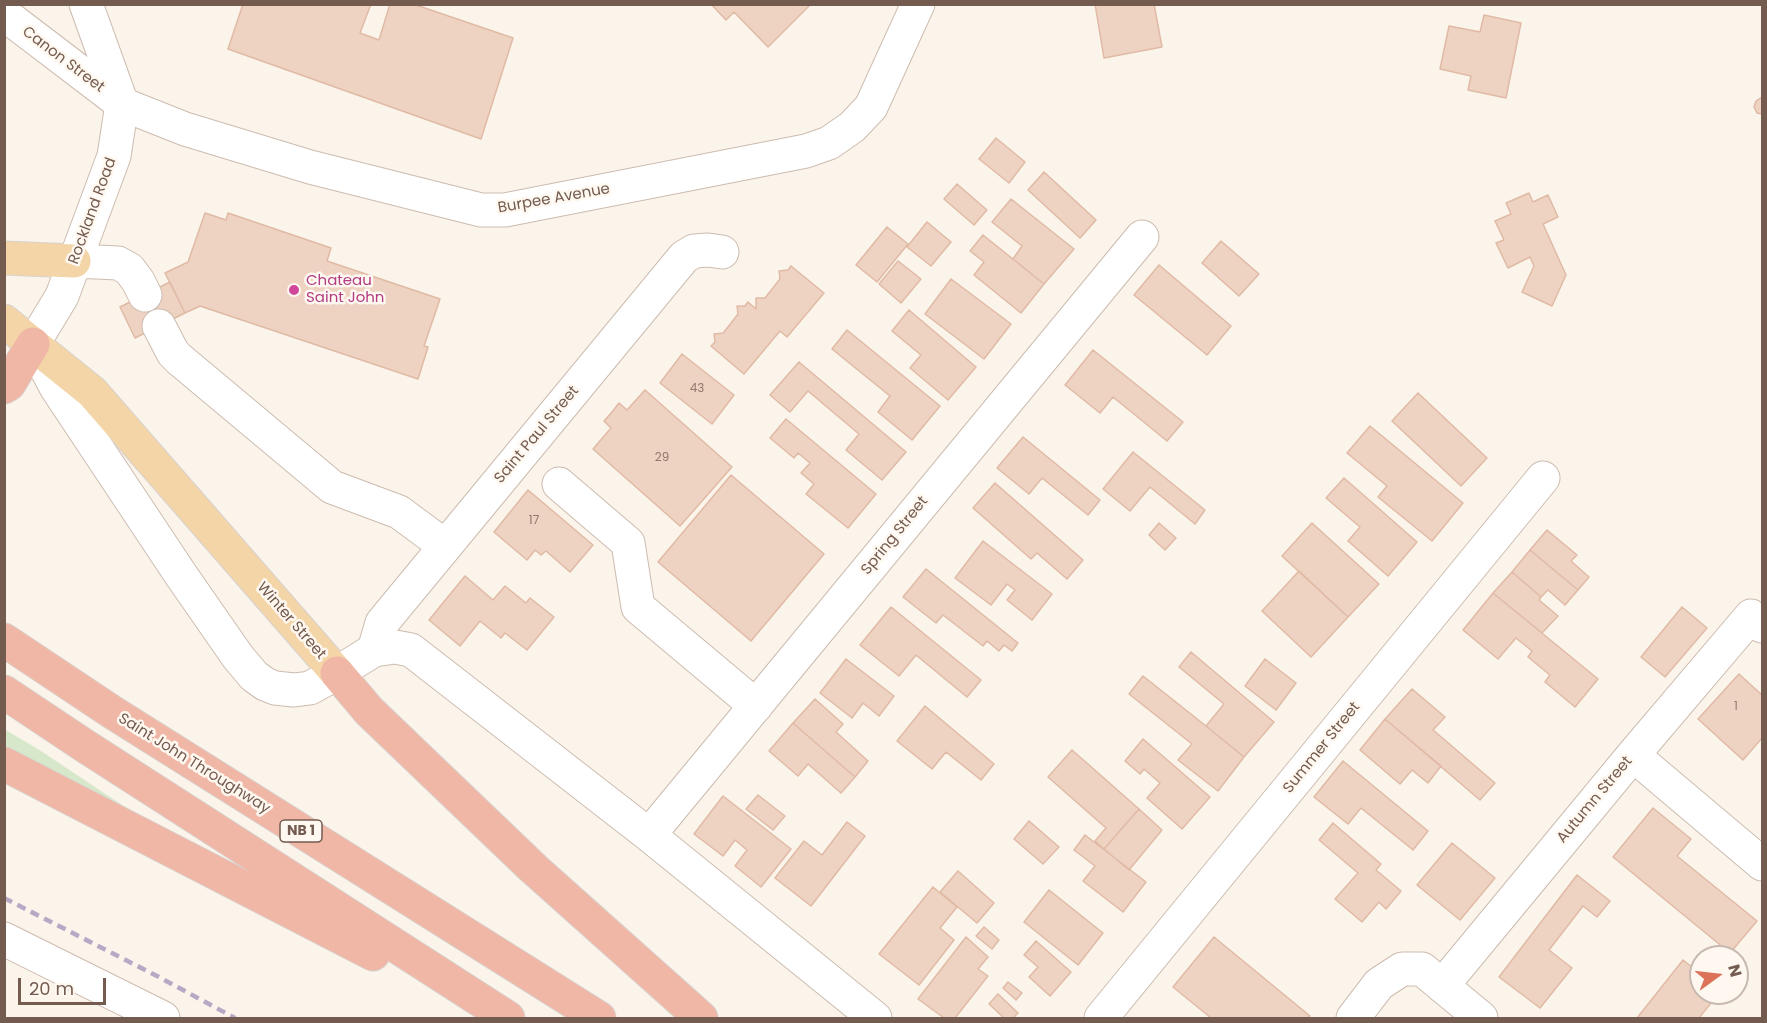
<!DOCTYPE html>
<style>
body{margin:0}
#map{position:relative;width:1767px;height:1023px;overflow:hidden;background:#fbf4ea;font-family:Poppins,sans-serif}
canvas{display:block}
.frame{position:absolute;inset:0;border:6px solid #745b4f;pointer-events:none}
.north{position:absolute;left:1689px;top:945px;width:60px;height:60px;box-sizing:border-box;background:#fef8f0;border:2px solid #c7b9b0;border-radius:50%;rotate:75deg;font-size:16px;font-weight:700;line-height:24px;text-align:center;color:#745b4f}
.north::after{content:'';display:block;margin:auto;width:21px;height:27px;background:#db7259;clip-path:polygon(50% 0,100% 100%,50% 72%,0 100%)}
.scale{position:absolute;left:18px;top:978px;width:88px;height:27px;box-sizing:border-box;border:3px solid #745b4f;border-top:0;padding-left:8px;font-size:18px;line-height:21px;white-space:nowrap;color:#745b4f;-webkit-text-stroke:4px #fef8f0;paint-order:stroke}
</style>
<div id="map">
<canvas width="1767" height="1023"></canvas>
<div class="frame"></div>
<div class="north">N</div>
<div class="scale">20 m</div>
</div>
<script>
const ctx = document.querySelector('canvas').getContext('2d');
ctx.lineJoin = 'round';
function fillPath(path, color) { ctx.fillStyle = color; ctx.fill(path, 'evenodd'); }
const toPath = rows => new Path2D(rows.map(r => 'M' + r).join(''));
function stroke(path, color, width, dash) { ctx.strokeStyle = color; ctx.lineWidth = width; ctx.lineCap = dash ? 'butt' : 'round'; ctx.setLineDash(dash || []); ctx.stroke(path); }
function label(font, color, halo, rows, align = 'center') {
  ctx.font = font + ' Poppins,sans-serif'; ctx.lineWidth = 5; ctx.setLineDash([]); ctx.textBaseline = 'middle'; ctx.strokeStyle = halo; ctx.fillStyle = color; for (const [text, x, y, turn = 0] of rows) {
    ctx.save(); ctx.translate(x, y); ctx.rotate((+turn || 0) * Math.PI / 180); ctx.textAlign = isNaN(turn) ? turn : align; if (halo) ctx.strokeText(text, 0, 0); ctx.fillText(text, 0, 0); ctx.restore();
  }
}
const green = toPath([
 [4,729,41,751,140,817,5,746]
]);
const building = toPath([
 [243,4,371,4,360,33,379,40,390,4,413,4,513,38,481,139,228,49,243,4],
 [711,4,811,4,768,47,734,12,726,20,711,4],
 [1095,4,1154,4,1162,47,1104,58,1095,4],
 [1484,15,1521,23,1506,98,1468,90,1471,76,1440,69,1449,26,1480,32,1484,15],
 [1762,97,1762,114,1757,113,1754,107,1756,101,1762,97],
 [996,138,1025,162,1009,183,979,159,996,138],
 [1044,172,1096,220,1080,238,1028,190,1044,172],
 [957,184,987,210,974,225,944,199,957,184],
 [1529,193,1533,202,1548,195,1558,217,1543,224,1566,275,1552,306,1522,292,1534,266,1530,257,1508,268,1496,243,1504,240,1495,221,1511,214,1506,203,1529,193],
 [1011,199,1074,249,1044,284,1013,259,1022,246,992,222,1011,199],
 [205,213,226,220,228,213,331,248,327,261,440,299,424,346,428,347,418,379,200,306,185,313,165,273,188,262,205,213],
 [927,222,951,242,931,266,907,247,927,222],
 [887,227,908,244,877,282,856,265,887,227],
 [983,235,1044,284,1021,313,974,275,984,262,970,251,983,235],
 [1221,241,1259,274,1239,296,1202,263,1221,241],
 [898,261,921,279,901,303,879,284,898,261],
 [1159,265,1231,326,1207,355,1134,295,1159,265],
 [791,266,824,293,787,337,780,331,744,374,711,346,715,342,714,334,723,333,728,327,738,314,737,306,745,306,748,302,756,309,756,298,765,298,780,279,779,271,788,270,791,266],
 [951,279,1011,324,984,359,925,314,951,279],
 [170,282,185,313,135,338,120,307,170,282],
 [909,310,976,367,948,400,910,368,921,355,892,331,909,310],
 [847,330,940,406,912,440,878,412,890,396,832,349,847,330],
 [1093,350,1183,422,1167,441,1113,397,1100,413,1065,385,1093,350],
 [682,354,734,395,712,424,660,383,682,354],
 [799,362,906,452,882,480,846,450,859,434,808,391,790,412,770,395,799,362],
 [645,390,732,467,680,526,593,449,611,428,604,421,612,412,619,403,627,410,645,390],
 [1418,393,1487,458,1461,486,1392,421,1418,393],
 [786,419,876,494,848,528,806,494,814,484,801,473,810,463,798,453,794,458,770,438,786,419],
 [1370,426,1463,503,1432,541,1378,497,1387,486,1347,453,1370,426],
 [1023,437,1100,500,1088,515,1042,478,1029,494,997,468,1023,437],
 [1133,452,1205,510,1195,524,1150,487,1130,511,1103,489,1133,452],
 [731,475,824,554,751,641,658,562,731,475],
 [1344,478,1417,542,1388,576,1348,541,1360,527,1326,498,1344,478],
 [995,483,1083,560,1067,579,1037,553,1031,559,973,508,995,483],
 [528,490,593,545,570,572,546,551,541,555,535,550,527,560,494,532,528,490],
 [1159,523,1176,538,1165,550,1149,535,1159,523],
 [1312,523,1379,584,1348,617,1282,556,1312,523],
 [1547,530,1577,555,1571,561,1589,577,1578,590,1530,550,1547,530],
 [983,541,1052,594,1032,620,1007,600,1015,590,1007,584,991,605,955,578,983,541],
 [1530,550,1578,590,1565,605,1548,590,1541,597,1512,572,1530,550],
 [926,569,1018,643,1012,651,1004,645,999,651,987,641,983,646,943,615,936,623,903,597,926,569],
 [1299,571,1348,617,1311,657,1262,611,1299,571],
 [1512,572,1541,597,1539,600,1558,616,1542,633,1493,593,1512,572],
 [465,576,493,600,505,586,526,603,530,598,554,617,527,650,505,633,501,638,480,621,460,646,429,620,465,576],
 [1493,593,1598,679,1575,707,1545,682,1550,675,1528,657,1532,651,1516,638,1498,659,1463,630,1493,593],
 [891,607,981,680,967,697,916,655,899,676,860,645,891,607],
 [1682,607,1707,628,1665,677,1641,657,1682,607],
 [1191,652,1274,722,1244,757,1206,726,1224,704,1179,667,1191,652],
 [846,659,894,696,879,716,863,703,852,718,820,693,846,659],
 [1265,659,1296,683,1276,710,1245,686,1265,659],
 [1739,674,1762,695,1762,738,1743,760,1698,719,1739,674],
 [1143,676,1206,726,1244,757,1218,791,1178,760,1192,744,1129,694,1143,676],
 [1412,689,1445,717,1433,730,1495,783,1480,800,1385,719,1412,689],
 [815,699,843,724,836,732,868,761,855,777,793,723,815,699],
 [925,706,994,764,981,780,946,752,932,769,897,741,925,706],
 [1385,719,1441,766,1428,783,1412,770,1400,784,1360,750,1385,719],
 [793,723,855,777,841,793,808,764,798,776,769,751,793,723],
 [1143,739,1210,797,1182,829,1147,798,1160,783,1144,769,1140,774,1125,761,1143,739],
 [1072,750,1139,809,1104,849,1095,841,1106,828,1048,777,1072,750],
 [1343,761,1428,831,1413,850,1361,808,1348,824,1314,797,1343,761],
 [758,795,785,816,773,830,746,809,758,795],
 [723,796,791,849,761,887,735,866,747,850,735,840,723,856,694,834,723,796],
 [1653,808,1691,839,1677,856,1757,921,1730,953,1613,857,1653,808],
 [1139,809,1162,830,1129,870,1104,849,1139,809],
 [1029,821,1059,847,1043,864,1014,839,1029,821],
 [847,822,865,836,811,906,775,878,804,841,822,855,847,822],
 [1333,823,1381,864,1376,870,1401,891,1386,909,1379,902,1362,922,1335,899,1358,873,1319,840,1333,823],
 [1085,835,1146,882,1123,912,1083,881,1095,866,1074,850,1085,835],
 [1452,843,1495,878,1460,920,1417,885,1452,843],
 [958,871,994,903,977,923,940,892,958,871],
 [1577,875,1610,901,1597,917,1583,906,1549,950,1572,968,1540,1008,1499,977,1577,875],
 [933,887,957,907,940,928,954,940,919,985,879,954,933,887],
 [1049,890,1103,933,1078,965,1024,922,1049,890],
 [984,927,999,940,992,949,976,936,984,927],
 [966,937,988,957,978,969,988,976,955,1018,944,1018,918,999,966,937],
 [1214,937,1310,1016,1307,1018,1211,1018,1173,987,1214,937],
 [1036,941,1071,972,1050,996,1029,977,1038,967,1024,955,1036,941],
 [1683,960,1701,974,1701,993,1719,993,1699,1018,1637,1018,1683,960],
 [1008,982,1022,993,1016,1000,1003,988,1008,982],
 [998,994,1018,1013,1013,1018,1004,1018,989,1004,998,994]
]);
const minor = toPath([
 [86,4,122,104,114,156,62,296,33,344,56,387,181,575,238,657,254,676,265,684,275,688,294,690,310,688,337,673,374,650,395,647,411,650,649,835,875,1018],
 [4,14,122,104,185,129,310,167,481,210,505,210,806,151,829,143,852,127,871,107,918,4],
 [74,261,118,263,129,269,138,281,145,295],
 [159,326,173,353,179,359,332,487,399,512,445,546],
 [559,484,628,543,638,607,756,706],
 [374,650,382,623,684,257,694,251,708,250,722,252],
 [1633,755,1762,864],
 [649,835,1142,237],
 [4,939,163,1018],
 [1442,986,1633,755,1751,616,1762,626],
 [1101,1018,1543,478],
 [1353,1018,1379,984,1402,969,1422,969,1481,1018]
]);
const major = toPath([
 [4,258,74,261],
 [4,321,92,392,337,673]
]);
const highway = toPath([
 [4,387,9,384,33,344],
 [4,640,112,712,599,1018],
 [337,673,369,711,533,868,701,1018],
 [4,692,85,746,508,1018],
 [4,764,373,954]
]);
const rail = toPath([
 [4,898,157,976,235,1018]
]);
const markers = [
 [294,290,6,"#d1479c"]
];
const numberNames = [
 ["43",697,389],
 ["29",662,458],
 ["17",534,521],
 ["1",1736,707]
];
const shields = [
 [301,831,42]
];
const shieldNames = [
 ["NB 1",301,831]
];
const streetNames = [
 ["Canon Street",63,60,37],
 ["Burpee Avenue",554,199,-10],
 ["Rockland Road",93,211,-70],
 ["Saint Paul Street",537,435,-50],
 ["Spring Street",895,536,-51],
 ["Winter Street",291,621,49],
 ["Summer Street",1322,748,-51],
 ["Saint John Throughway",194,764,32],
 ["Autumn Street",1595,800,-50]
];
const hotelNames = [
 ["Chateau",306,281],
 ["Saint John",306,298]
];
fillPath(green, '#d6e8c9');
fillPath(building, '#eed3c3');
stroke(building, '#e0baa5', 1.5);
stroke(minor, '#cdbcb0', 35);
stroke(major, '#d8d1ce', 35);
stroke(highway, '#d8d1ce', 35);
stroke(minor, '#fff', 33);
stroke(major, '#f4d5a8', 33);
stroke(highway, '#f0b7a6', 33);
stroke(rail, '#b7a8c5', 4.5, [9, 6]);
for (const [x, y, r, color] of markers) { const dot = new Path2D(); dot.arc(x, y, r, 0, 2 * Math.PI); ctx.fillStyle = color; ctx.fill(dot); stroke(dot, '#fef8f0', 2); }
label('12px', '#92796c', null, numberNames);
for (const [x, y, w] of shields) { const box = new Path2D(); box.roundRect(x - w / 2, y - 11, w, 22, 4.5); ctx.fillStyle = '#fef8f0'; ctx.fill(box); stroke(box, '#745b4f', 1.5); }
label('bold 14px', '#745b4f', null, shieldNames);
label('15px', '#745b4f', '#fef8f0', streetNames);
label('15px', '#b23c85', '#fef8f0', hotelNames, 'left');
</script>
